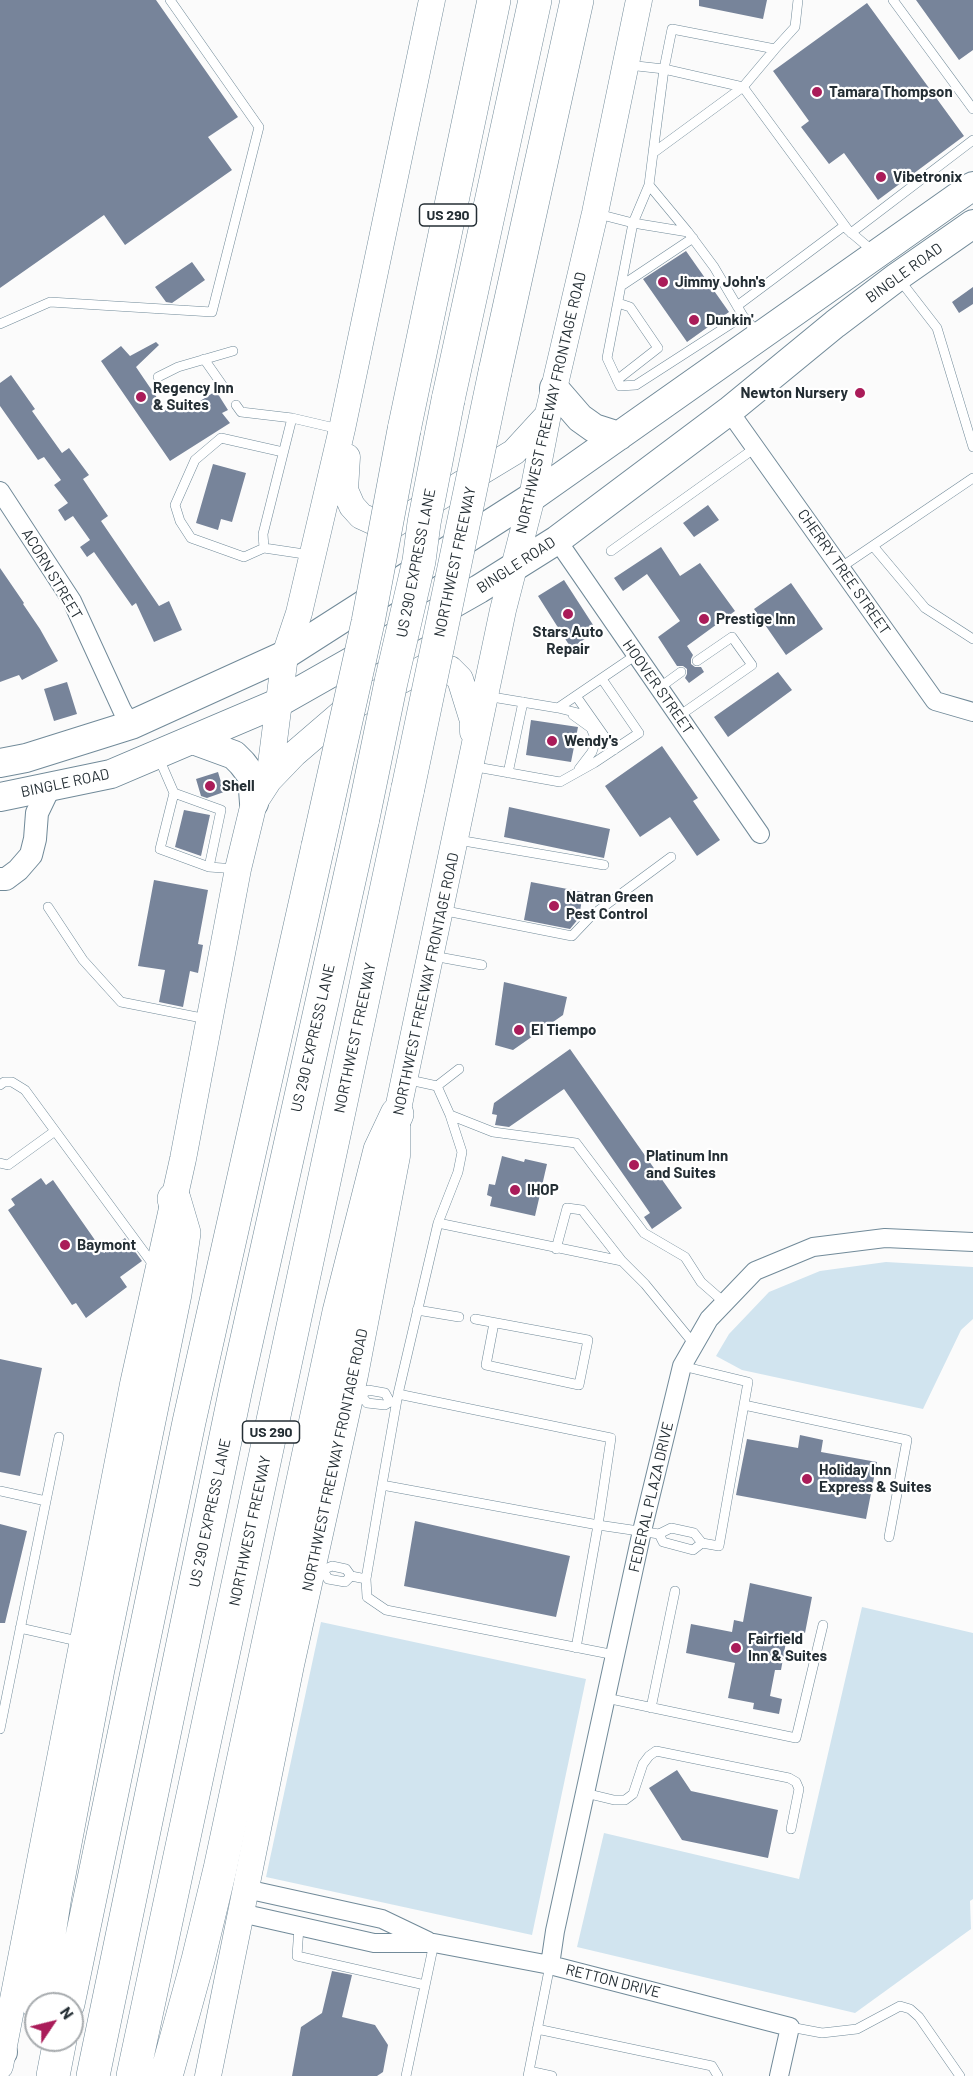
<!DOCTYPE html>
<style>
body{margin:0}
#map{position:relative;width:973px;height:2076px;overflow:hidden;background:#fbfbfb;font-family:Barlow,sans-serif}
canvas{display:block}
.north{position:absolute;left:24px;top:1992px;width:60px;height:60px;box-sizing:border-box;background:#fff;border:2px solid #a7abae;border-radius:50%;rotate:55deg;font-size:16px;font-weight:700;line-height:24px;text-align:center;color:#242e34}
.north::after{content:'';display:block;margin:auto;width:21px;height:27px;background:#aa1c59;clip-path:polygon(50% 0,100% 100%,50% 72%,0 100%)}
</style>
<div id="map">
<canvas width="973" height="2076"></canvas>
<div class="north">N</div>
</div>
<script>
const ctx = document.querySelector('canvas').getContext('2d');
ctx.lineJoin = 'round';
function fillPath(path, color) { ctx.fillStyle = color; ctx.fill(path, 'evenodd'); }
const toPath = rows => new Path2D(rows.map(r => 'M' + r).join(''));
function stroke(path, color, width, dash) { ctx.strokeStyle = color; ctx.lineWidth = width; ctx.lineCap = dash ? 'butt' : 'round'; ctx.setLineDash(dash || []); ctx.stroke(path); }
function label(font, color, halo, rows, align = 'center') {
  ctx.font = font + ' Barlow,sans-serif'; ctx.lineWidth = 4.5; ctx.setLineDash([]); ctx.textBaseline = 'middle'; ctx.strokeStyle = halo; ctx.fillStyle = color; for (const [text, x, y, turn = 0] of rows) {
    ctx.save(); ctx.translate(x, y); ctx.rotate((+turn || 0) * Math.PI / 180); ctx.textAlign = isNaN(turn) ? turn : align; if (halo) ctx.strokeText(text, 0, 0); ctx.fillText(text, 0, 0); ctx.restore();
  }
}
const green = toPath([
 [886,1262,973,1267,973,1319,961,1330,923,1409,742,1370,716,1356,729,1334,769,1292,820,1271],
 [862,1607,973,1633,973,1899,970,1901,971,1929,855,2013,577,1947,604,1833,799,1879],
 [321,1622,586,1679,532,1935,266,1877]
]);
const building = toPath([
 [0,0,156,0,238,117,208,137,232,170,125,245,104,215,0,288],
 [699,0,767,0,763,19,699,6],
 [916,0,973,0,973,50,959,60],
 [867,3,964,136,878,200,844,153,829,164,801,127,809,121,773,71],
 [686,251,729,312,687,342,643,279],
 [192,262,205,280,172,303,166,302,155,287],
 [973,287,973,304,959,313,952,302],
 [156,342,159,345,136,367,166,411,177,404,184,411,216,391,228,410,222,413,230,423,170,461,101,361,121,346,130,356],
 [11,375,35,409,32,411,62,453,69,448,89,475,83,479,108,516,101,521,159,606,169,601,182,630,154,642,136,603,132,606,94,552,87,557,80,547,90,540,73,516,65,521,58,510,68,503,54,485,61,480,44,457,38,460,0,406,0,383],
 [213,464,246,473,232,522,221,519,218,530,196,523],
 [708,505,719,520,694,537,683,523],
 [661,547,680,576,700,563,735,611,687,646,693,655,691,659,691,664,695,667,701,667,704,672,689,683,685,678,687,674,687,669,683,666,677,666,658,637,680,621,647,574,623,591,614,578],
 [0,568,24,603,23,604,40,629,58,661,22,680,19,675,0,682],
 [564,580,597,631,571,648,538,596],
 [791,583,823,629,786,655,754,609],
 [778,672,792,690,728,737,714,717],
 [67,682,77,714,54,721,44,689],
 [531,720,578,727,571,762,526,755],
 [662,746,698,798,693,801,720,840,697,856,670,817,640,837,605,786],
 [218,772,224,792,207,798,201,796,196,779],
 [509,807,610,829,604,858,504,837],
 [184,810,210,815,201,856,175,847],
 [154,880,208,890,198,944,203,945,198,973,190,971,183,1007,159,1002,165,970,138,966],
 [531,882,583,892,579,918,570,929,524,920],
 [504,982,567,997,563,1015,513,1050,495,1045],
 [570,1049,682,1208,652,1229,644,1217,650,1213,564,1089,509,1127,495,1125,497,1115,492,1114,494,1103],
 [502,1156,524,1162,525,1159,547,1164,535,1216,490,1206,492,1197,487,1195,489,1184,495,1185],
 [41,1178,46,1185,53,1180,104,1253,125,1238,142,1261,120,1277,127,1287,86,1318,76,1303,72,1305,8,1210,15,1205,11,1199],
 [0,1359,42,1368,20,1476,0,1472],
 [800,1435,823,1440,821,1452,877,1462,866,1519,736,1495,747,1439,798,1448],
 [415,1521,570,1556,556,1617,404,1586],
 [0,1524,27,1531,5,1623,0,1623],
 [750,1583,812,1597,805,1633,796,1632,794,1643,786,1642,781,1670,775,1670,770,1696,782,1699,779,1714,753,1709,754,1703,728,1698,735,1663,686,1653,691,1624,732,1632,734,1620,743,1622],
 [677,1770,691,1791,778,1810,768,1858,682,1840,649,1788],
 [332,1971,352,1975,342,2017,375,2025,388,2045,383,2072,377,2076,292,2076,301,2027,322,2013]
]);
const service = toPath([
 [893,0,973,109],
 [628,65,664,69,672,29,775,49,795,27,798,0],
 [653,153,664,69,743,87,775,49],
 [649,185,688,232],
 [598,214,633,223,688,232,714,267,743,316,759,334],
 [851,233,973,140],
 [899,279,937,328,973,447],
 [621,286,693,238],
 [737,306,844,226],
 [743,316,636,385,620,386,607,358,633,223,649,185,653,153,743,87,848,230,874,252],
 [0,324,50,302,212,312,259,127,170,0],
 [204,359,225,389],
 [158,377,178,367,233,351],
 [617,380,658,348,630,307,618,303],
 [236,405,241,412,292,418,339,429],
 [292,418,263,534,264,548,311,555],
 [873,546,925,608,973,639],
 [264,548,244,557,191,538,180,521,175,505,195,460,221,438,283,452],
 [611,551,755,448],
 [840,568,973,478],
 [659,688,681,672],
 [486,696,558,708,590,716],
 [576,696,614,750],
 [558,708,636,655],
 [573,715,591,728,596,740,592,752,579,769],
 [679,716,752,665,732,637,697,661],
 [158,756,174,793,221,810,209,867,236,869],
 [471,766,560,782,594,763,639,733,602,679],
 [508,773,523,702],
 [174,793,160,849,209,867],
 [458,840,604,865],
 [48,907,83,960,121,1002,207,1019],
 [441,910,572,936,591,916,671,857],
 [433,956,482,965],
 [405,1079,437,1086,459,1069],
 [0,1085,4,1082,12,1082,25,1090,155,1267],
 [450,1115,493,1132,576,1143,644,1233,685,1257,701,1282,725,1303],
 [0,1163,8,1165,55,1131],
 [438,1223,622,1261,645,1284,694,1344],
 [556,1249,567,1208,582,1210,622,1261],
 [417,1310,459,1317],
 [475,1319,588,1340,579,1385,486,1365,494,1323],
 [353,1393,361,1395,367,1403,385,1405,390,1402,396,1403],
 [398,1394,438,1223,458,1172,462,1152,450,1115,437,1086],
 [361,1395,368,1390,385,1393,390,1402],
 [744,1405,907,1440,889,1537],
 [0,1491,46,1501,0,1729],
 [46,1501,59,1437],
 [659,1534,663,1542,693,1550,702,1543],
 [315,1568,323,1570,332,1566,346,1569,351,1576,366,1579,367,1597,386,1610,615,1655],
 [323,1570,328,1579,345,1582,351,1576],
 [366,1579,382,1485],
 [20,1628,82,1642],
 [576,1648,598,1525,611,1438,398,1394,382,1485,598,1525,659,1534,671,1528,694,1533,702,1543,719,1546,748,1382,682,1366],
 [606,1698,796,1738,823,1625],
 [651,1708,675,1591],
 [585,1793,614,1800,625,1800,633,1794,643,1764,649,1756,656,1751,789,1778,796,1782,799,1789,791,1829],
 [299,1927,297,1956,425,1985],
 [790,2027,822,2033,857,2029,900,2006,910,2009,919,2017,960,2076],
 [537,2029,712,2066,718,2076],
 [529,2071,552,2076],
 [406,2076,434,1943],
 [528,2076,550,1965]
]);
const minor = toPath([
 [729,411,935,701,973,712],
 [0,491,72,601,122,710,131,725],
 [557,540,760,834],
 [246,1889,382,1919,428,1941],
 [241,1913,374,1943,434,1943,550,1965,790,2027,779,2076],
 [550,1965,555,1931,642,1531,682,1366,709,1319,755,1271,813,1247,885,1238,973,1242]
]);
const tertiary = toPath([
 [0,879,6,879,18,870,31,855,35,839,37,813,49,788]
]);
const secondary = toPath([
 [347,457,345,490,352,506,361,516,383,526,395,524,514,452,548,415],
 [269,780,294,754,344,711,426,667,450,669,460,679,473,721,473,732],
 [0,2066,133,1384,183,1159,238,869,254,803,269,780,285,655,299,613,342,429,432,0],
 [208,2076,291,1665,355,1375,397,1156,397,1114,503,610,532,497,548,414,595,213,639,0]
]);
const primary = toPath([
 [554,388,580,418,594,428,619,436],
 [193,740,234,755,242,763,252,776,254,803],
 [0,763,26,758,131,725,285,655,532,497,973,186],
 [0,797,111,774,278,703,479,589,557,540,729,411,835,324,897,277,973,224],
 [0,2055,3,2052]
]);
const motorway = toPath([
 [495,372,577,0],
 [448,400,535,0],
 [404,430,494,0],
 [38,2004,55,1896,98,1669,175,1294,184,1233,174,1199],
 [68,2004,189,1422,318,846],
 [53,2076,60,2040],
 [93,2076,236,1388,363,818],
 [133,2076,408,788],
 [166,2076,198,1960,220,1869,339,1312,380,1150,397,1114]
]);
const motorwayBridge = toPath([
 [408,788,495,372],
 [363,818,391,682,419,561,424,523,448,400],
 [318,846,368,622,404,430]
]);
const markers = [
 [817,92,6,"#aa1c59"],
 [881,177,6,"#aa1c59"],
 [663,282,6,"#aa1c59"],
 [694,320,6,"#aa1c59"],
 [860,393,6,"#aa1c59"],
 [141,397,6,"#aa1c59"],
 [568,614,6,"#aa1c59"],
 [704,619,6,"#aa1c59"],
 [552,741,6,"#aa1c59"],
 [210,786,6,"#aa1c59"],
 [554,906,6,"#aa1c59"],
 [519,1030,6,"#aa1c59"],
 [634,1165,6,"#aa1c59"],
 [515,1190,6,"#aa1c59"],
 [65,1245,6,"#aa1c59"],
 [807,1479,6,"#aa1c59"],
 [736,1648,6,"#aa1c59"]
];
const shields = [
 [448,215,57],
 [271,1432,57]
];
const shieldNames = [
 ["US 290",448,215],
 ["US 290",271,1432]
];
const poiNames = [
 ["Tamara Thompson",829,92],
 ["Vibetronix",893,177],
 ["Jimmy John's",675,282],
 ["Dunkin'",706,320],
 ["Regency Inn",153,388],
 ["& Suites",153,405],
 ["Newton Nursery",848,393,"right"],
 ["Prestige Inn",716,619],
 ["Stars Auto",568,632,"center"],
 ["Repair",568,649,"center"],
 ["Wendy's",564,741],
 ["Shell",222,786],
 ["Natran Green",566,897],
 ["Pest Control",566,914],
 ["El Tiempo",531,1030],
 ["Platinum Inn",646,1156],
 ["and Suites",646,1173],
 ["IHOP",527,1190],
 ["Baymont",77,1245],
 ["Holiday Inn",819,1470],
 ["Express & Suites",819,1487],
 ["Fairfield",748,1639],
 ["Inn & Suites",748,1656]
];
const streetNames = [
 ["BINGLE ROAD",904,273,-36],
 ["NORTHWEST FREEWAY FRONTAGE ROAD",551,403,-77],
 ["NORTHWEST FREEWAY",455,562,-78],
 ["US 290 EXPRESS LANE",416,563,-79],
 ["BINGLE ROAD",516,565,-33],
 ["CHERRY TREE STREET",844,572,55],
 ["ACORN STREET",52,574,59],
 ["HOOVER STREET",658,687,55],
 ["BINGLE ROAD",65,783,-12],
 ["NORTHWEST FREEWAY FRONTAGE ROAD",426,984,-78],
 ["US 290 EXPRESS LANE",313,1038,-77],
 ["NORTHWEST FREEWAY",355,1038,-78],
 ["NORTHWEST FREEWAY FRONTAGE ROAD",335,1460,-78],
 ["FEDERAL PLAZA DRIVE",651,1497,-77],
 ["US 290 EXPRESS LANE",210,1513,-78],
 ["NORTHWEST FREEWAY",250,1531,-78],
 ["RETTON DRIVE",613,1981,14]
];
fillPath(green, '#d1e4ef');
fillPath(building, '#77849a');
stroke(service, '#718a99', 10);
stroke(minor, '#718a99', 20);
stroke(tertiary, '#718a99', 24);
stroke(secondary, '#718a99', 27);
stroke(primary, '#718a99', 30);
stroke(motorway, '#718a99', 34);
stroke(service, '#fff', 9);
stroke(minor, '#fff', 18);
stroke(tertiary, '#fff', 22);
stroke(secondary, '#fff', 26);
stroke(primary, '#fff', 28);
stroke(motorway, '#fff', 33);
stroke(motorwayBridge, '#718a99', 34, []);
stroke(motorwayBridge, '#fff', 33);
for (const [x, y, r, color] of markers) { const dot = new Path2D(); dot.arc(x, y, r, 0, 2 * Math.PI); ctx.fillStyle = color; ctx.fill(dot); stroke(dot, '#fff', 2); }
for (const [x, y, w] of shields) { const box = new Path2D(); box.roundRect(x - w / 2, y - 11, w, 22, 4.5); ctx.fillStyle = '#fff'; ctx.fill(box); stroke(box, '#242e34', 1.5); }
label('bold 14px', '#242e34', null, shieldNames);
label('bold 15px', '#242e34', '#fff', poiNames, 'left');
label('15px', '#242e34', '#fff', streetNames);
</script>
